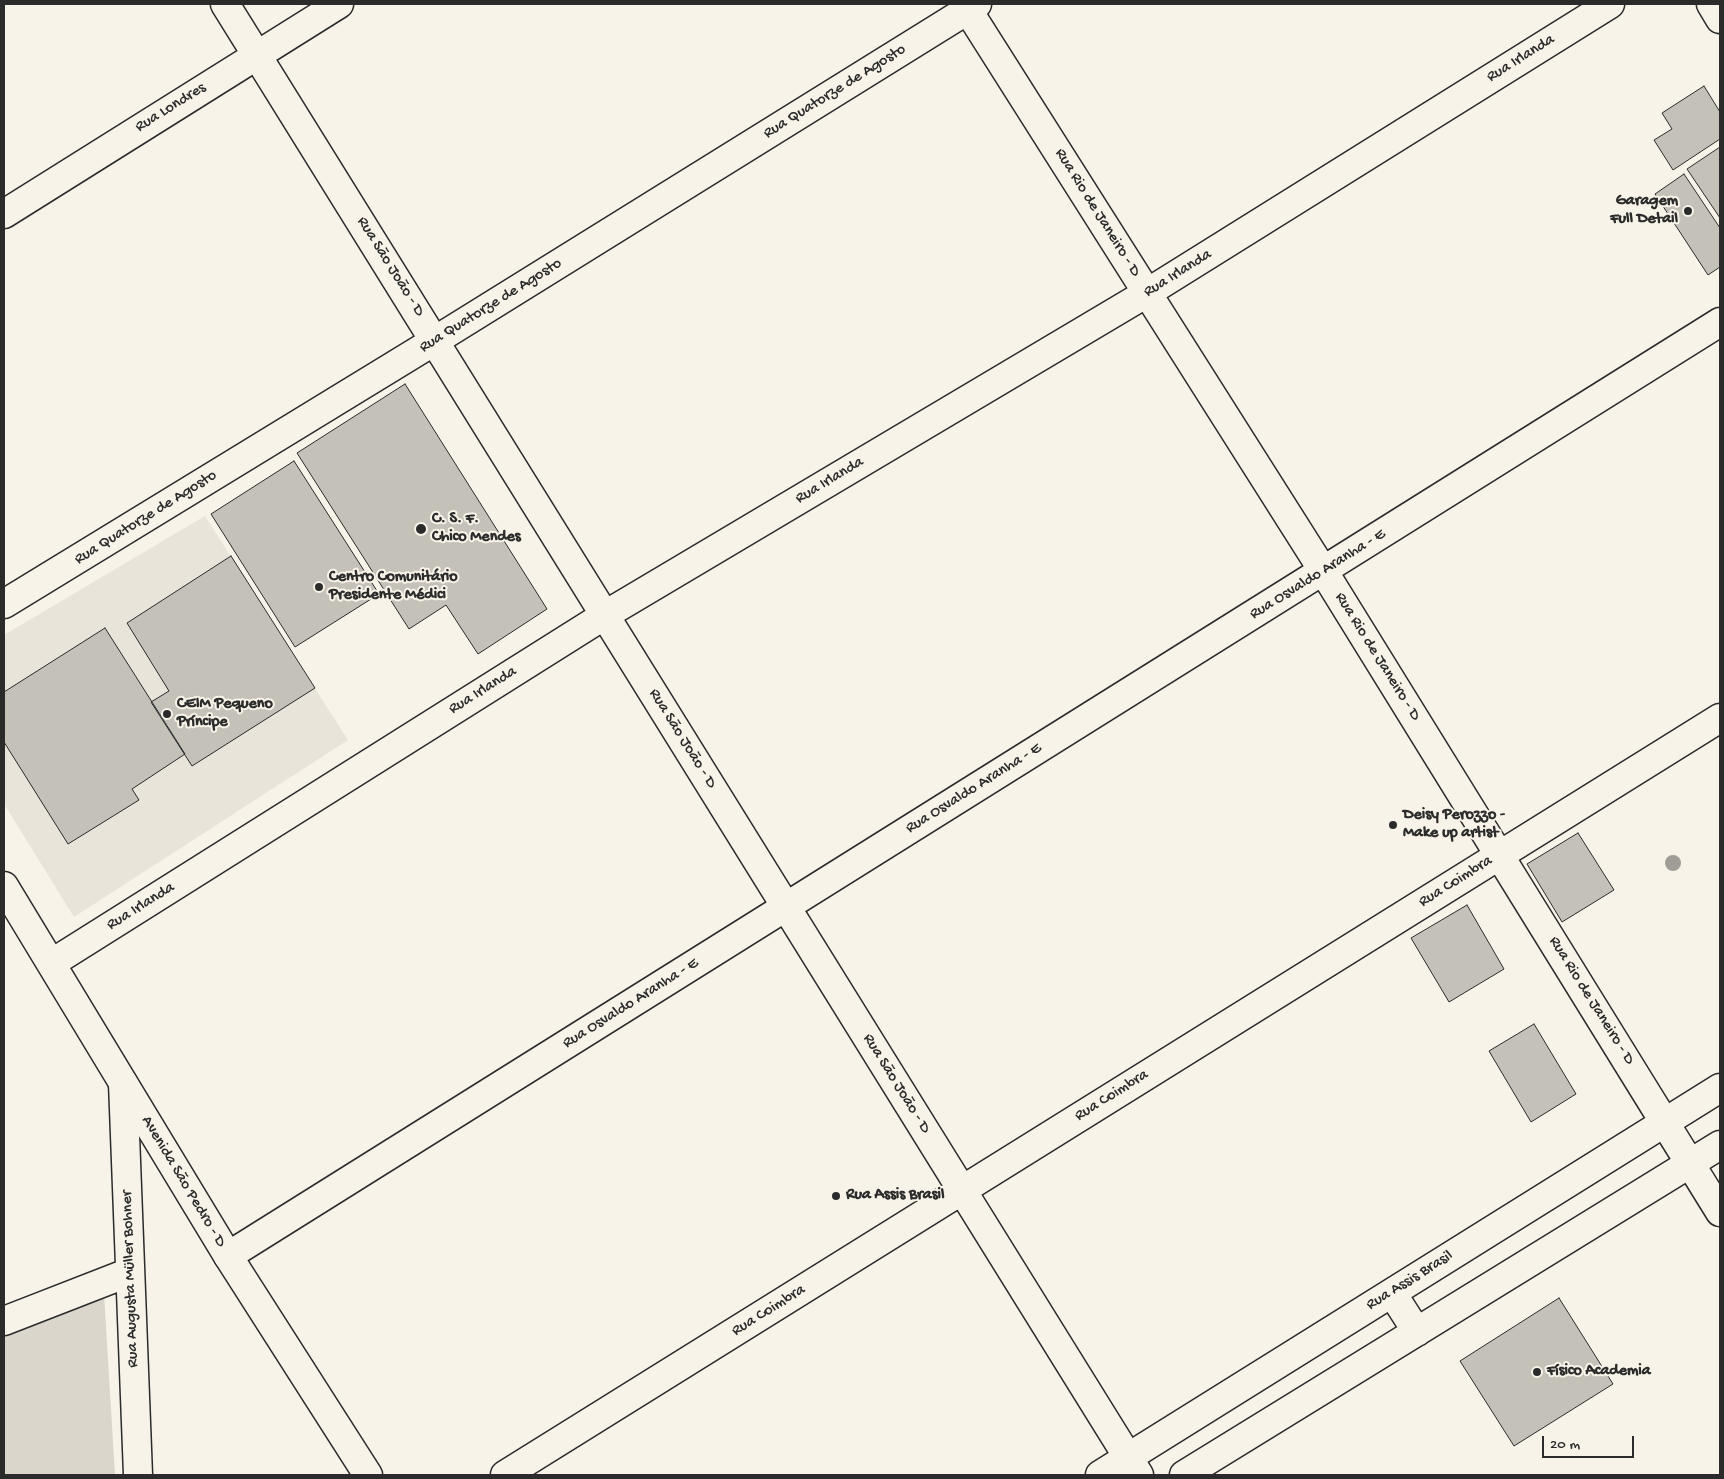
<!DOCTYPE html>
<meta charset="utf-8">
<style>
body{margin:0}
#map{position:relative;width:1724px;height:1479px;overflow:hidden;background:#f7f3e8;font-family:"Gochi Hand",sans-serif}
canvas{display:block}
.frame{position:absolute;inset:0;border:5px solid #2b2b2b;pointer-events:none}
.scale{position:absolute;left:1542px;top:1436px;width:92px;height:22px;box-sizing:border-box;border:2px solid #2b2b2b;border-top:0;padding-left:6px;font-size:15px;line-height:18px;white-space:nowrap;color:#2b2b2b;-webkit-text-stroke:4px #f7f3e8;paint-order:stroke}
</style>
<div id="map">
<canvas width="1724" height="1479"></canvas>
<div class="frame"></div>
<div class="scale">20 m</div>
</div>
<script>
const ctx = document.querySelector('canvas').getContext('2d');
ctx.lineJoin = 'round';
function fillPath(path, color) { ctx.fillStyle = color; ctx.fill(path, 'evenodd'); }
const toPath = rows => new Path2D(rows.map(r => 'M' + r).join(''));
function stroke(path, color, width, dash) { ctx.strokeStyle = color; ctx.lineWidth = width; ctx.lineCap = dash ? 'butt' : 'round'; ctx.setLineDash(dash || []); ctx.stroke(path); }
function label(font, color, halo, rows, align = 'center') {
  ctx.font = font + ' "Gochi Hand",sans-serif'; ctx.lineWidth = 4; ctx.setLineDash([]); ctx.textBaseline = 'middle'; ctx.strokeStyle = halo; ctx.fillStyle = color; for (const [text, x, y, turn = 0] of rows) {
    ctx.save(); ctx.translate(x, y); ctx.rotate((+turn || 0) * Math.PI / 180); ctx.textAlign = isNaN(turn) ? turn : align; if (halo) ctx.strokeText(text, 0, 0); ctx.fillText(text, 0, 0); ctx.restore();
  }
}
const built = toPath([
 [205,516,348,740,74,917,4,804,4,635]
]);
const green = toPath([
 [104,1294,115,1475,4,1475,4,1333]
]);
const building = toPath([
 [1704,86,1720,112,1720,139,1673,170,1654,140,1672,129,1662,113,1704,86],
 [1720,147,1720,218,1687,169,1720,147],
 [1684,174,1720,228,1720,267,1708,275,1655,194,1684,174],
 [405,384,547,609,478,654,446,605,409,629,297,453,405,384],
 [294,461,379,594,295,647,211,514,294,461],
 [231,556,315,688,192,766,151,702,169,691,127,623,231,556],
 [105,628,185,754,132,789,139,800,68,844,4,742,4,692,105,628],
 [1578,833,1614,890,1562,922,1527,864,1578,833],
 [1467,905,1504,969,1449,1002,1411,938,1467,905],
 [1534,1024,1576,1094,1531,1122,1489,1051,1534,1024],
 [1559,1298,1613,1384,1514,1446,1460,1361,1559,1298]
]);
const minor = toPath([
 [225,4,1139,1475],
 [964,4,1324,572,1720,1212],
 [4,214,339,4],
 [52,963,605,615,1147,293,1610,4],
 [123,1083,138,1475],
 [228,1256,1720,322],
 [4,1321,130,1272],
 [505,1475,1720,718]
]);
const tertiary = toPath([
 [1711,4,1720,19],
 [4,604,436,340,977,4],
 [4,886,228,1256,368,1475],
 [1392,1293,1417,1332],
 [1100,1475,1720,1088],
 [1184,1475,1720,1145]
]);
const trees = [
 [1673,863]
];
const markers = [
 [1688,211,5,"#2b2b2b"],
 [421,529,6,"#2b2b2b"],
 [319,587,5,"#2b2b2b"],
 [167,714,5,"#2b2b2b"],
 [1393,825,5,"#2b2b2b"],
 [836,1196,5,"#2b2b2b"],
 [1537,1372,5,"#2b2b2b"]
];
const streetNames = [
 ["Rua Irlanda",1521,59,-32],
 ["Rua Quatorze de Agosto",835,92,-32],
 ["Rua Londres",171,108,-32],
 ["Rua Rio de Janeiro - D",1097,213,58],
 ["Rua São João - D",390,267,58],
 ["Rua Irlanda",1178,274,-32],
 ["Rua Quatorze de Agosto",491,306,-32],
 ["Rua Irlanda",830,481,-31],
 ["Rua Quatorze de Agosto",146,518,-32],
 ["Rua Osvaldo Aranha - E",1318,575,-32],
 ["Rua Rio de Janeiro - D",1377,657,58],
 ["Rua Irlanda",483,691,-32],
 ["Rua São João - D",682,739,58],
 ["Rua Osvaldo Aranha - E",974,789,-32],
 ["Rua Coimbra",1456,882,-32],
 ["Rua Irlanda",141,907,-32],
 ["Rua Rio de Janeiro - D",1591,1001,58],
 ["Rua Osvaldo Aranha - E",631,1004,-32],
 ["Rua São João - D",896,1084,58],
 ["Rua Coimbra",1112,1096,-32],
 ["Avenida São Pedro - D",183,1182,59],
 ["Rua Augusta Müller Bohner",131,1279,-92],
 ["Rua Assis Brasil",1410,1281,-32],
 ["Rua Coimbra",769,1311,-32]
];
const poiNames = [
 ["Garagem",1678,202,"right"],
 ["Full Detail",1678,220,"right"],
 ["C. S. F.",432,520],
 ["Chico Mendes",432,538],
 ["Centro Comunitário",329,578],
 ["Presidente Médici",329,596],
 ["CEIM Pequeno",177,705],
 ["Príncipe",177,723],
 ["Deisy Perozzo -",1403,816],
 ["Make up artist",1403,834],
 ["Rua Assis Brasil",846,1196],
 ["Físico Academia",1547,1372]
];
fillPath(built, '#e8e4da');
fillPath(green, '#dad6cc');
fillPath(building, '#c4c1b9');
stroke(building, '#2b2b2b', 1);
stroke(minor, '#2b2b2b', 31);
stroke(tertiary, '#2b2b2b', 31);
stroke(minor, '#f7f3e8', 28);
stroke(tertiary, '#f7f3e8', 28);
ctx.fillStyle = '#9f9d96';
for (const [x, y] of trees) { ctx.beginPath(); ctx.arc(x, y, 8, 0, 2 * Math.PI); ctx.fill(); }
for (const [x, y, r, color] of markers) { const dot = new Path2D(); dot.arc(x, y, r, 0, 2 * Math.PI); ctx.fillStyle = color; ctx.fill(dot); stroke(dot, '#f7f3e8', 2); }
label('16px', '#2b2b2b', '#f7f3e8', streetNames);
label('bold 16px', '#2b2b2b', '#f7f3e8', poiNames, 'left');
</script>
